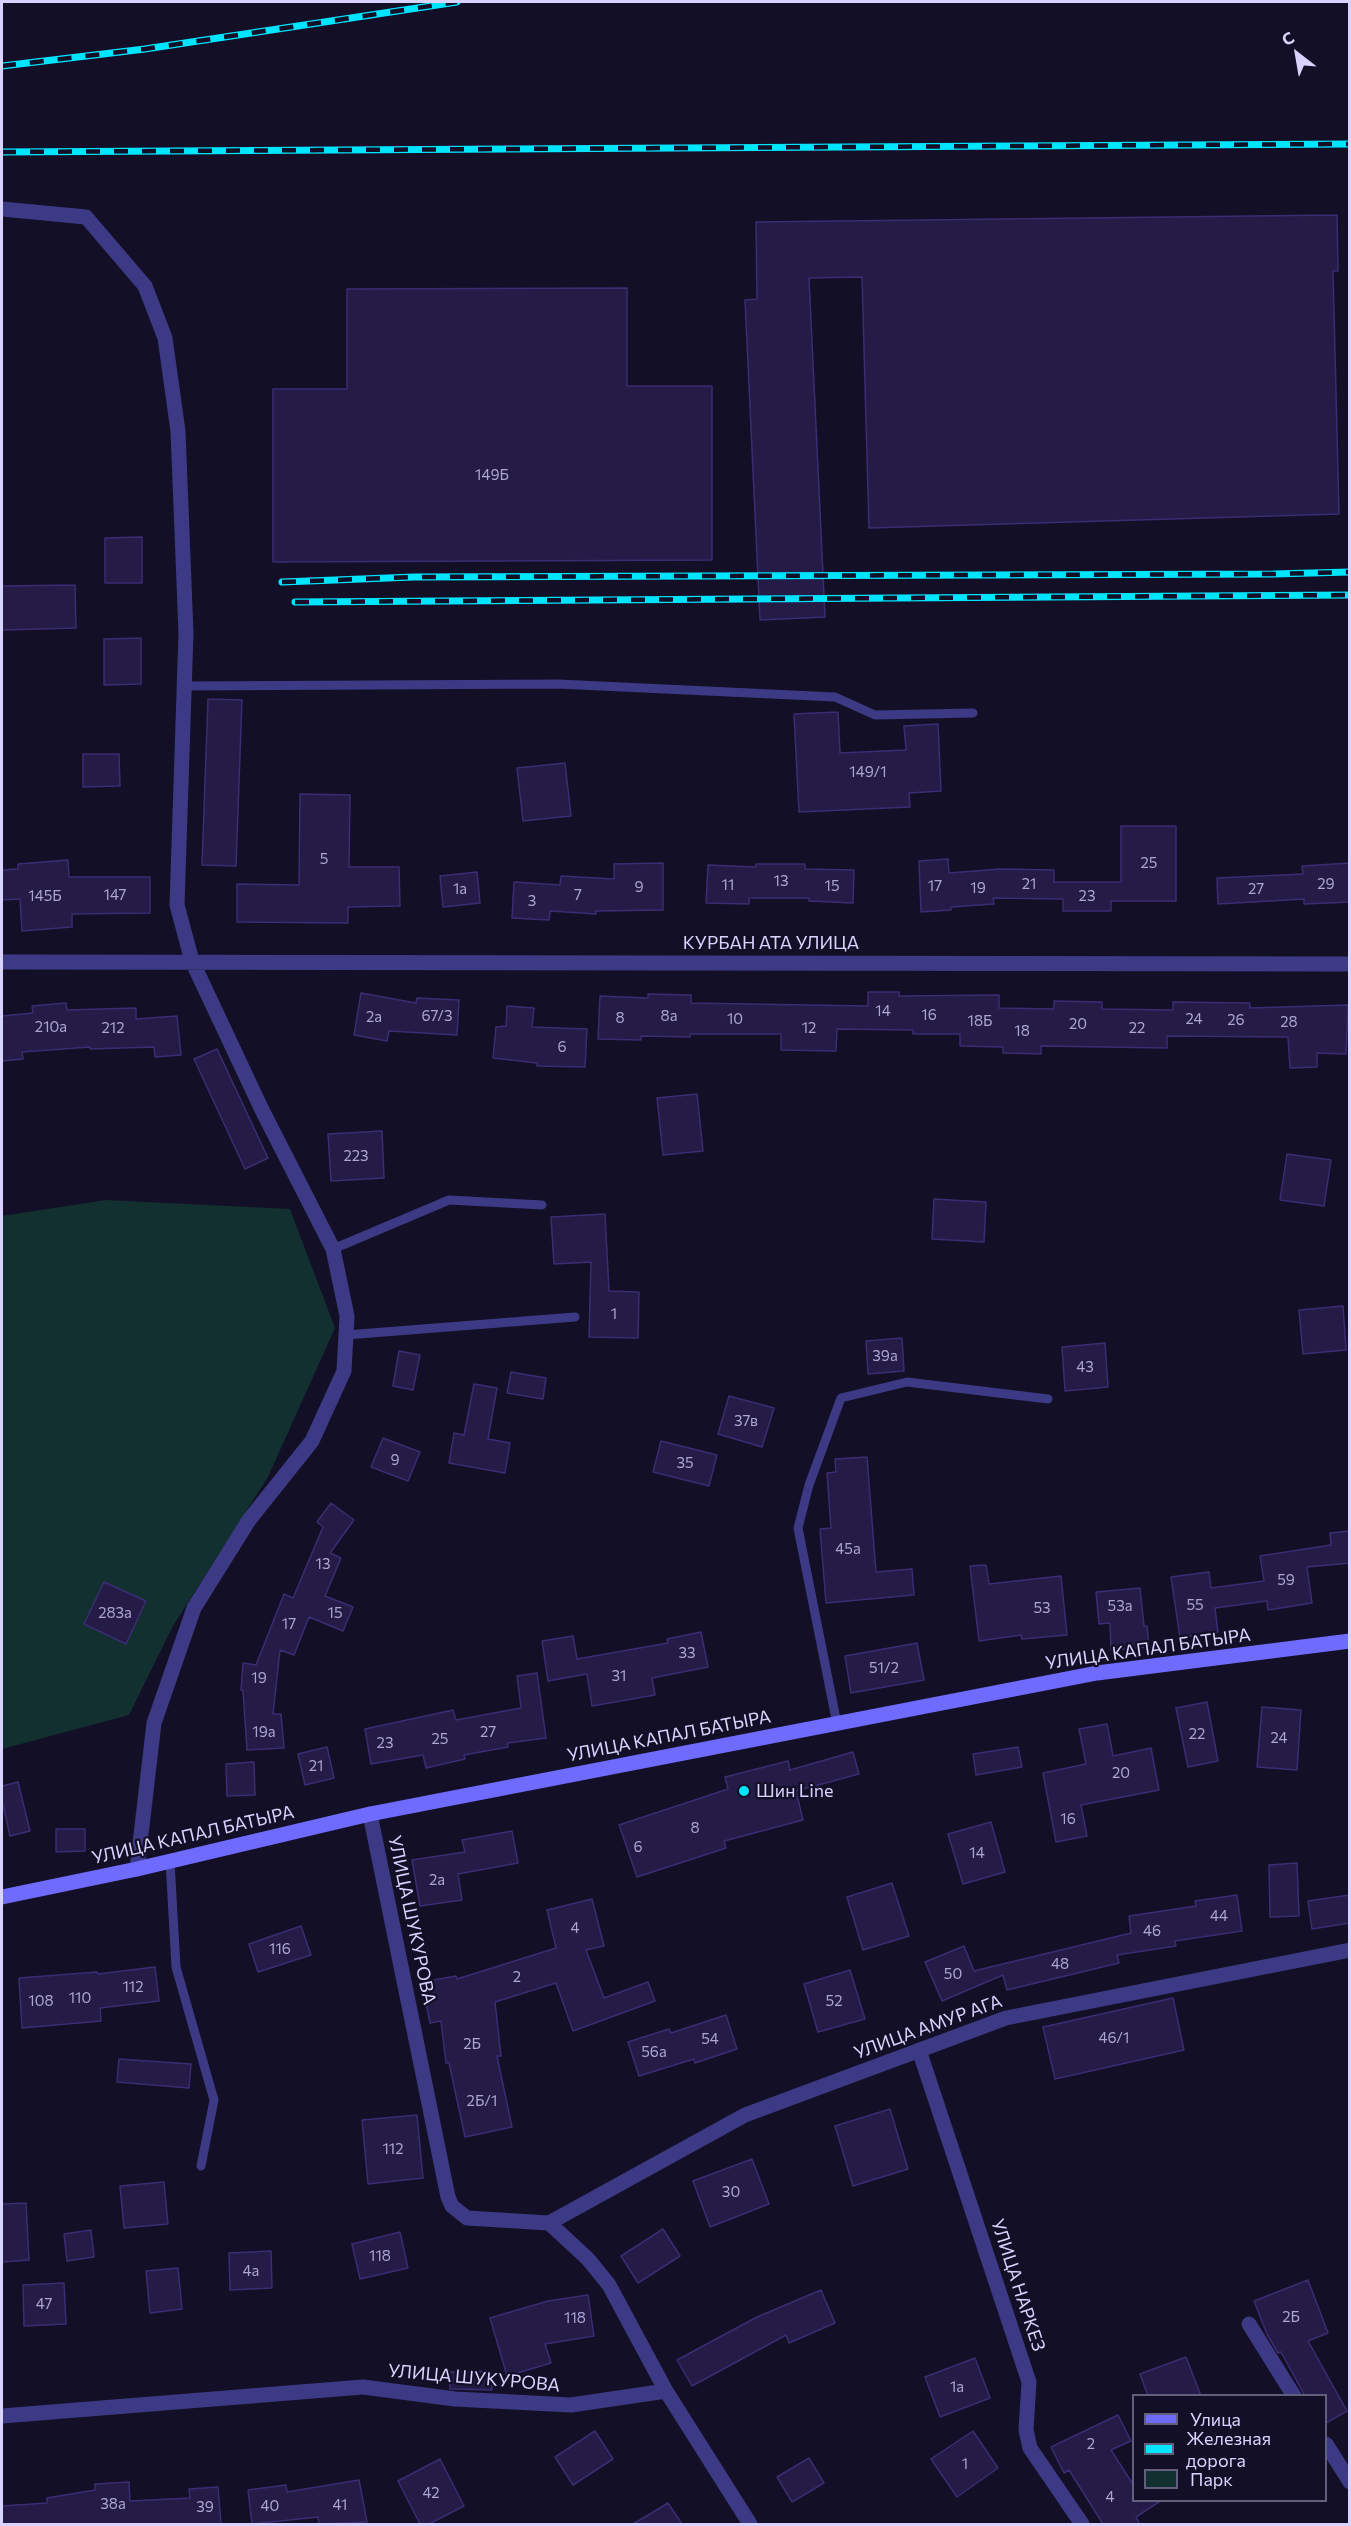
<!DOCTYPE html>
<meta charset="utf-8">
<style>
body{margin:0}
#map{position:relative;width:1351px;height:2526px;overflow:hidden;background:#130f26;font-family:Commissioner,sans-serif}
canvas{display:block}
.frame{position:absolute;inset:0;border:3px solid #d9d4ff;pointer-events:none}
.legend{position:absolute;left:1132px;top:2394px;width:195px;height:108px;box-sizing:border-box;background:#130f26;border:2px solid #625e7d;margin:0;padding:8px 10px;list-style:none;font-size:18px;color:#d9d4ff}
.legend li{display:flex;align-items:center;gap:12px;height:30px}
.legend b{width:30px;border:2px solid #625e7d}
.north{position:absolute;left:1267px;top:24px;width:60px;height:60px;-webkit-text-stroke:4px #130f26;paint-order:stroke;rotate:329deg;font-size:16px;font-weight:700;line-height:24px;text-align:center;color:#d9d4ff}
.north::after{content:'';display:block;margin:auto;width:21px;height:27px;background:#d9d4ff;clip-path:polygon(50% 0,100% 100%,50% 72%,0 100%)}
</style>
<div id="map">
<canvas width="1351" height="2526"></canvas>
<div class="frame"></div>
<ul class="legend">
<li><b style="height:8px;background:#6f6bff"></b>Улица</li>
<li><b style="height:8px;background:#00e5ff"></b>Железная дорога</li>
<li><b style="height:16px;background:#12302f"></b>Парк</li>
</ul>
<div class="north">С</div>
</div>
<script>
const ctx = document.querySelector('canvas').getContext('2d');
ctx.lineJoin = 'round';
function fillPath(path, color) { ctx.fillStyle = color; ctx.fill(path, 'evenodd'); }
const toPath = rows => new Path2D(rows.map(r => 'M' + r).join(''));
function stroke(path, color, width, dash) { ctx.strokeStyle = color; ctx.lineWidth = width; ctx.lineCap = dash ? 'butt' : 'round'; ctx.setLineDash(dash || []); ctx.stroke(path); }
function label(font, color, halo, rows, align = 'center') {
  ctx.font = font + ' Commissioner,sans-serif'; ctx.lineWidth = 4.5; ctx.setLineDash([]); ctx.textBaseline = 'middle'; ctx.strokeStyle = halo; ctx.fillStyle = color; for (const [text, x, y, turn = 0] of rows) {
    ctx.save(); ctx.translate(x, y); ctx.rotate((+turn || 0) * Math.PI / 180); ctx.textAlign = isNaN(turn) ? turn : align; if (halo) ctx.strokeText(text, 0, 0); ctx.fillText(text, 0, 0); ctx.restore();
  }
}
const green = toPath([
 [106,1200,290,1209,335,1328,268,1477,173,1626,129,1715,2,1749,2,1216]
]);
const building = toPath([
 [1337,215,1338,271,1333,271,1339,514,869,528,862,277,809,278,825,617,760,620,745,300,757,299,756,222,1337,215],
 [627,288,627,386,712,386,712,560,273,562,273,389,347,389,347,289,627,288],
 [142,537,142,583,105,583,105,538,142,537],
 [75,585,76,628,2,630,2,586,75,585],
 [141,638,141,684,104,685,104,639,141,638],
 [208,699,242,700,236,866,202,865,208,699],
 [838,712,840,753,906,750,904,726,938,724,941,791,909,793,910,807,799,812,794,714,838,712],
 [83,754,119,754,120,786,83,787,83,754],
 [565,763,571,816,523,821,517,768,565,763],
 [300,794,350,795,349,867,399,867,400,906,348,907,348,923,237,922,237,884,299,885,300,794],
 [1121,826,1176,826,1176,901,1111,901,1111,911,1063,911,1063,899,993,898,994,904,951,907,951,910,921,912,919,861,948,859,949,873,1001,869,1054,870,1054,882,1121,882,1121,826],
 [68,860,69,877,150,877,150,913,72,914,72,927,22,931,20,899,2,900,2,870,18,869,18,864,68,860],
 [663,863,663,910,596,911,596,914,550,911,549,920,512,918,514,882,560,885,561,876,614,879,614,864,663,863],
 [1350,863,1350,902,1304,904,1304,899,1218,904,1217,878,1303,874,1302,866,1350,863],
 [756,864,805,864,805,869,854,870,853,903,809,901,809,898,749,898,749,904,706,903,708,865,756,867,756,864],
 [477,872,480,903,443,907,440,876,477,872],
 [868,992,899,992,899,996,999,995,999,1008,1054,1009,1054,1001,1102,1002,1102,1009,1173,1010,1173,1002,1250,1003,1250,1008,1348,1005,1346,1054,1317,1053,1317,1067,1290,1068,1288,1037,1167,1036,1167,1048,1041,1046,1041,1054,1003,1053,1003,1047,960,1046,960,1034,913,1034,913,1030,837,1029,836,1051,781,1050,781,1034,690,1034,690,1037,641,1036,641,1040,598,1039,600,996,648,998,648,994,691,995,691,1003,868,1006,868,992],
 [361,993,416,1003,417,998,459,1000,457,1035,389,1031,387,1041,354,1035,361,993],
 [66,1003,67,1010,136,1008,136,1019,177,1016,181,1055,155,1057,154,1047,90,1049,90,1047,22,1052,23,1059,2,1061,2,1016,33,1013,32,1006,66,1003],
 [507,1006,534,1008,532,1027,587,1029,585,1067,537,1066,537,1063,493,1058,496,1027,506,1026,507,1006],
 [217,1049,268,1158,245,1169,194,1059,217,1049],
 [697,1094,703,1151,663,1155,657,1098,697,1094],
 [382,1131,384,1178,331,1181,328,1134,382,1131],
 [1287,1154,1331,1160,1324,1206,1280,1200,1287,1154],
 [934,1199,986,1202,984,1242,932,1239,934,1199],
 [605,1214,609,1291,639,1292,638,1338,589,1337,591,1262,554,1264,551,1217,605,1214],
 [1343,1306,1346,1350,1303,1354,1299,1310,1343,1306],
 [902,1338,904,1371,868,1374,866,1341,902,1338],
 [1105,1343,1108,1387,1065,1391,1062,1347,1105,1343],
 [399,1351,420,1355,413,1390,393,1386,399,1351],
 [511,1372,546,1378,543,1399,507,1393,511,1372],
 [474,1384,497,1388,488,1439,510,1443,505,1473,449,1463,454,1433,464,1435,474,1384],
 [729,1396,774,1408,762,1447,718,1434,729,1396],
 [383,1438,420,1452,408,1481,371,1467,383,1438],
 [661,1441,717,1455,709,1486,653,1472,661,1441],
 [867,1457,876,1572,912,1569,914,1595,826,1603,820,1529,831,1528,827,1473,836,1472,835,1459,867,1457],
 [331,1503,354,1520,330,1553,341,1558,325,1596,353,1607,343,1631,309,1617,294,1655,280,1650,273,1714,281,1714,284,1748,247,1750,243,1690,241,1690,243,1663,256,1665,284,1594,293,1598,323,1527,317,1522,331,1503],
 [1350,1531,1350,1563,1307,1567,1312,1603,1268,1610,1267,1601,1215,1608,1218,1632,1180,1638,1171,1577,1209,1572,1211,1588,1264,1581,1260,1556,1331,1545,1330,1533,1350,1531],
 [986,1565,989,1584,1061,1576,1067,1635,1022,1639,1021,1635,979,1641,970,1566,986,1565],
 [104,1582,146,1601,126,1644,84,1624,104,1582],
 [1140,1588,1144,1626,1147,1626,1149,1647,1111,1650,1110,1623,1099,1624,1096,1592,1140,1588],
 [701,1632,708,1667,652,1678,655,1695,592,1706,587,1674,548,1681,542,1641,573,1636,577,1659,668,1643,667,1639,701,1632],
 [917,1643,924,1680,851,1693,845,1656,917,1643],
 [537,1673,546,1738,508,1743,508,1747,464,1755,465,1759,426,1768,423,1755,371,1764,365,1729,453,1710,456,1720,521,1708,517,1676,537,1673],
 [1207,1702,1218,1761,1188,1767,1176,1708,1207,1702],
 [1262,1707,1301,1710,1297,1770,1257,1767,1262,1707],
 [1107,1724,1113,1756,1151,1748,1159,1790,1081,1805,1087,1836,1056,1842,1043,1773,1086,1764,1079,1729,1107,1724],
 [327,1747,334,1778,305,1785,298,1754,327,1747],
 [1018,1747,1022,1767,976,1775,973,1754,1018,1747],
 [853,1752,859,1774,796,1791,803,1820,724,1841,726,1848,637,1877,619,1825,728,1789,725,1777,788,1761,790,1770,853,1752],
 [254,1762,255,1795,227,1796,226,1764,254,1762],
 [18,1782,30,1831,10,1836,2,1800,2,1786,18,1782],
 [991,1822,1005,1872,963,1884,948,1834,991,1822],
 [56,1829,85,1829,85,1851,56,1852,56,1829],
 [512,1831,518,1863,458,1874,462,1900,420,1906,412,1860,465,1852,462,1840,512,1831],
 [1297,1863,1299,1916,1270,1917,1269,1865,1297,1863],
 [892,1883,909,1936,863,1950,847,1897,892,1883],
 [1237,1895,1242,1931,1175,1941,1176,1946,1117,1955,1119,1963,1007,1990,1003,1975,942,2001,925,1962,964,1946,974,1971,1131,1933,1129,1916,1196,1906,1195,1901,1237,1895],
 [1350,1895,1350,1923,1312,1929,1308,1901,1350,1895],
 [592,1899,604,1946,586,1950,604,1998,648,1982,655,2001,573,2031,556,1983,495,2002,501,2056,497,2056,512,2127,465,2137,449,2063,446,2063,441,2021,430,2023,422,1982,456,1976,457,1979,556,1948,547,1910,592,1899],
 [301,1926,311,1955,258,1972,249,1944,301,1926],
 [155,1967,159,2001,100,2008,101,2021,22,2028,19,1978,97,1972,98,1974,155,1967],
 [850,1970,865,2019,818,2032,804,1984,850,1970],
 [1173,1998,1184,2050,1055,2079,1043,2027,1173,1998],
 [726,2015,737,2049,695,2063,694,2059,639,2076,628,2042,669,2029,671,2033,726,2015],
 [119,2059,191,2064,189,2088,117,2082,119,2059],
 [890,2109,908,2169,853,2186,835,2126,890,2109],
 [417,2115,423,2178,368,2184,362,2120,417,2115],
 [752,2159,769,2204,710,2227,693,2181,752,2159],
 [164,2182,168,2224,124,2228,120,2186,164,2182],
 [26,2203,29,2260,2,2262,2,2204,26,2203],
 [663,2229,680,2256,638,2283,621,2256,663,2229],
 [91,2230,94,2257,67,2261,64,2234,91,2230],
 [400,2232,408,2268,360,2279,352,2244,400,2232],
 [271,2251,272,2288,230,2290,229,2253,271,2251],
 [178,2268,182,2309,150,2313,146,2271,178,2268],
 [1308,2280,1328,2333,1308,2341,1347,2411,1326,2423,1326,2396,1305,2396,1281,2352,1278,2353,1267,2334,1254,2301,1308,2280],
 [64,2283,66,2324,24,2326,23,2285,64,2283],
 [821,2290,835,2323,789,2343,786,2335,692,2386,677,2360,757,2317,821,2290],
 [588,2295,594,2336,545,2344,551,2363,507,2376,490,2318,548,2301,588,2295],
 [1186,2357,1201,2396,1148,2396,1140,2374,1186,2357],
 [975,2358,990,2398,940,2417,925,2377,975,2358],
 [491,2371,492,2390,450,2389,449,2372,491,2371],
 [1118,2415,1131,2441,1111,2450,1134,2486,1134,2500,1162,2500,1136,2517,1140,2524,1103,2524,1069,2470,1064,2473,1051,2447,1118,2415],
 [595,2431,613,2459,573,2485,555,2457,595,2431],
 [973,2431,998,2468,957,2497,931,2459,973,2431],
 [809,2458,824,2483,792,2502,777,2477,809,2458],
 [440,2459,464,2506,429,2524,420,2524,398,2481,440,2459],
 [359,2480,367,2522,319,2524,318,2517,252,2524,248,2490,286,2485,287,2492,359,2480],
 [129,2482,130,2501,190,2498,189,2489,218,2487,221,2524,2,2524,2,2506,47,2503,47,2498,95,2490,95,2484,129,2482],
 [668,2503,682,2524,633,2524,668,2503]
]);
const lane = toPath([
 [184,686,558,684,835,697,875,715,973,713],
 [333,1249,449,1200,542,1205],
 [346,1335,575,1317],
 [837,1724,798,1528,809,1485,841,1398,907,1382,1048,1399],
 [170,1862,176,1967,214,2100,201,2166]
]);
const street = toPath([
 [2,209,86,217,145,286,165,338,178,431,186,633,177,905,192,961,262,1110,333,1249,347,1316,344,1371,312,1441,249,1520,194,1608,154,1723,137,1869],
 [2,962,1350,964],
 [919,2050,1029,2382,1026,2430,1030,2448,1082,2524],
 [549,2223,745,2115,1006,2018,1350,1950],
 [1249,2324,1294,2396],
 [666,2391,750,2524],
 [2,2416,363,2387,455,2399,571,2405,666,2391,609,2285,588,2259,549,2223,467,2218,452,2206,448,2197,370,1814],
 [1326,2444,1350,2482]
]);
const secondary = toPath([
 [2,1897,137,1869,370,1814,1097,1673,1350,1641]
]);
const rail = toPath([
 [2,66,145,49,457,2],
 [2,152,1350,144],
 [282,582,414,577,1273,574,1350,572],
 [295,602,1350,595]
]);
const markers = [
 [744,1791,6,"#00e5ff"]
];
const numberNames = [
 ["149Б",492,475],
 ["149/1",868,772],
 ["5",324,859],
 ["25",1149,863],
 ["13",781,881],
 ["21",1029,884],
 ["29",1326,884],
 ["11",728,885],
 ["15",832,886],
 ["17",935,886],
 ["9",639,887],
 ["19",978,888],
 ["1а",460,889],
 ["27",1256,889],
 ["147",115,895],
 ["7",578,895],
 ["145Б",45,896],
 ["23",1087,896],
 ["3",532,901],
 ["14",883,1011],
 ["16",929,1015],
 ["67/3",437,1016],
 ["8а",669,1016],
 ["2а",374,1017],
 ["8",620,1018],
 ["10",735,1019],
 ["24",1194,1019],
 ["26",1236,1020],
 ["18Б",980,1021],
 ["28",1289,1022],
 ["20",1078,1024],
 ["210а",51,1027],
 ["212",113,1028],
 ["12",809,1028],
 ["22",1137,1028],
 ["18",1022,1031],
 ["6",562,1047],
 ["223",356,1156],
 ["1",614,1314],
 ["39а",885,1356],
 ["43",1085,1367],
 ["37в",746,1421],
 ["9",395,1460],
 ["35",685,1463],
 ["45а",848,1549],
 ["13",323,1564],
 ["59",1286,1580],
 ["55",1195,1605],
 ["53а",1120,1606],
 ["53",1042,1608],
 ["283а",115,1613],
 ["15",335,1613],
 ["17",289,1624],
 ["33",687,1653],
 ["51/2",884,1668],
 ["31",619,1676],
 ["19",259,1678],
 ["19а",264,1732],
 ["27",488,1732],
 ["22",1197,1734],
 ["24",1279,1738],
 ["25",440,1739],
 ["23",385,1743],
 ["21",316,1766],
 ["20",1121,1773],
 ["16",1068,1819],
 ["8",695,1828],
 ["6",638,1847],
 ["14",977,1853],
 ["2а",437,1880],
 ["44",1219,1916],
 ["4",575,1928],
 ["46",1152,1931],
 ["116",280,1949],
 ["48",1060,1964],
 ["50",953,1974],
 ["2",517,1977],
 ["112",133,1987],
 ["110",80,1998],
 ["108",41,2001],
 ["52",834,2001],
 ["46/1",1114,2038],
 ["54",710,2039],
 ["2Б",472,2044],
 ["56а",654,2052],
 ["2Б/1",482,2101],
 ["112",393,2149],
 ["30",731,2192],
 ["118",380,2256],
 ["4а",251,2271],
 ["47",44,2304],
 ["2Б",1291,2317],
 ["118",575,2318],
 ["1а",957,2387],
 ["2",1091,2444],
 ["1",965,2464],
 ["42",431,2493],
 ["4",1110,2497],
 ["38а",113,2504],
 ["41",340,2505],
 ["40",270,2506],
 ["39",205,2507]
];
const streetNames = [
 ["КУРБАН АТА УЛИЦА",771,943],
 ["УЛИЦА КАПАЛ БАТЫРА",1148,1649,-8],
 ["УЛИЦА КАПАЛ БАТЫРА",669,1736,-11],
 ["УЛИЦА КАПАЛ БАТЫРА",193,1835,-13],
 ["УЛИЦА ШУКУРОВА",412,1920,78],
 ["УЛИЦА АМУР АГА",928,2027,-20],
 ["УЛИЦА НАРКЕЗ",1018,2285,72],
 ["УЛИЦА ШУКУРОВА",474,2378,5]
];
const poiNames = [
 ["Шин Line",756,1791]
];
fillPath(green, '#12302f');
fillPath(building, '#241b47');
stroke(building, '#3b2d73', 1.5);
stroke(lane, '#3d3a85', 9);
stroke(street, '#3d3a85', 15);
stroke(secondary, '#6f6bff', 15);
stroke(rail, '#00e5ff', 7);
stroke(rail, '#130f26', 4.5, [14]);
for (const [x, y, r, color] of markers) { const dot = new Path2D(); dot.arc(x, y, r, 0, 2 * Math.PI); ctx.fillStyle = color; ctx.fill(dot); stroke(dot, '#130f26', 2); }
label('15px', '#aca6d1', null, numberNames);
label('18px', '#d9d4ff', '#130f26', streetNames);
label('18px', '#d9d4ff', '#130f26', poiNames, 'left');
</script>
